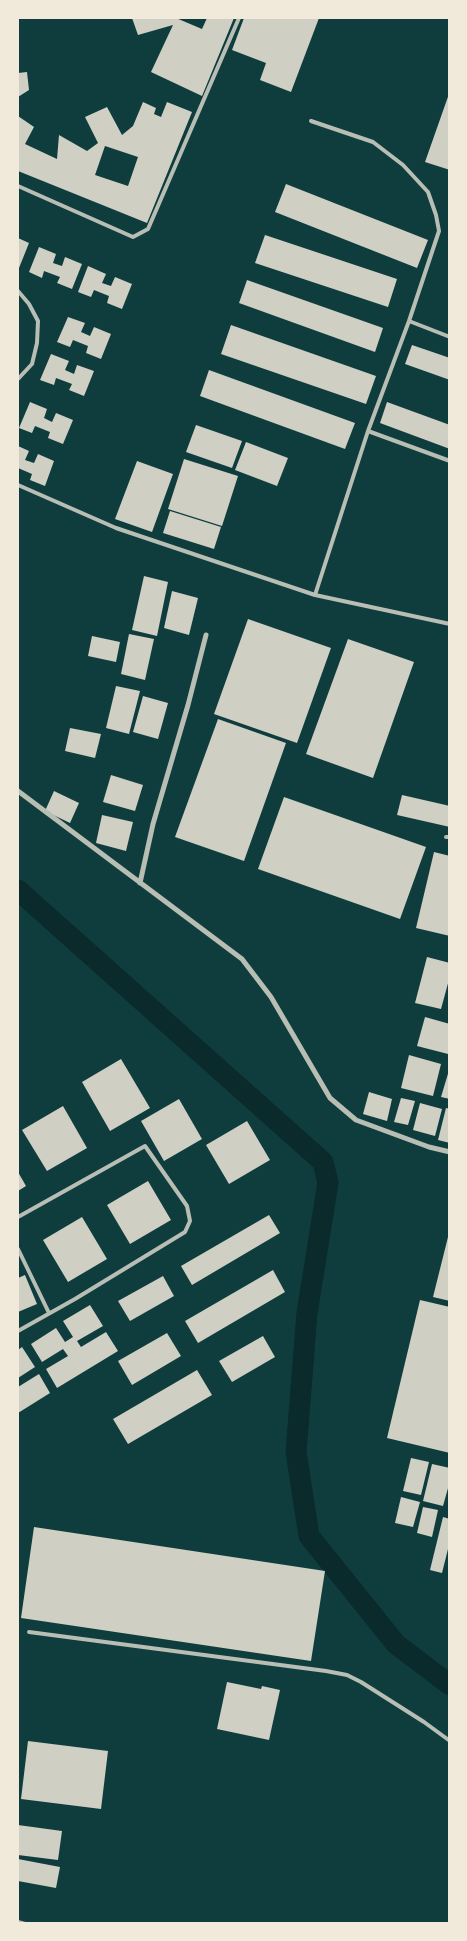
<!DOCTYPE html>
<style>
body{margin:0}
#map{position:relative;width:467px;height:1941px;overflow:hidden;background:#0f3d3e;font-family:Lora,serif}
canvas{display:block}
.frame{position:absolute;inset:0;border:19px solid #f1e9da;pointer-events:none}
</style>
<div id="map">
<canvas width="467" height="1941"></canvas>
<div class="frame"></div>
</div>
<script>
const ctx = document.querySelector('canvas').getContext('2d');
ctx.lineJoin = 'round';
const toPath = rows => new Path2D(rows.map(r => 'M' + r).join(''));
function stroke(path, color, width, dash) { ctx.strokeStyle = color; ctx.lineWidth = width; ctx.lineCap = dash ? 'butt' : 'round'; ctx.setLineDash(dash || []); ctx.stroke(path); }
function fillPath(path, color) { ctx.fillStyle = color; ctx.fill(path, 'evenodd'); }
const canal = toPath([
 [18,890,323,1162,328,1183,307,1313,296,1452,309,1536,396,1644,450,1685]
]);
const building = toPath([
 [132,18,176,18,202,29,207,18,234,18,202,96,151,72,173,25,138,35],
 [244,18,319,18,291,92,260,80,266,63,232,50],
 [27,72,29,90,18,97,18,73],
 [450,91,450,170,425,162],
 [143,102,156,108,154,114,161,117,167,102,192,112,147,223,18,171,18,116,34,127,25,144,57,159,59,135,87,151,98,143,85,117,107,107,122,135,133,126],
 [105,146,138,157,128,186,95,175],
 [286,184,428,240,417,268,275,212],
 [265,235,397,279,388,307,255,263],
 [18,238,29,243,19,268,18,267],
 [39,247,56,254,53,263,62,266,65,257,82,264,72,289,57,283,60,277,44,271,42,278,29,272],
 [88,266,106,274,102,283,111,286,115,277,132,284,122,309,107,303,109,296,94,290,91,297,78,292],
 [247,280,383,328,375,352,239,303],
 [68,317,85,323,81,332,90,336,94,327,111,334,101,359,86,353,88,346,73,340,70,347,57,342],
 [231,325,376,376,366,404,221,354],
 [412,345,450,358,450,380,405,364],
 [51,354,69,361,65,370,74,374,77,365,94,371,84,396,69,390,72,384,56,378,54,385,40,380],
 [209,370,355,423,345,449,200,396],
 [30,402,47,409,44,418,52,422,56,413,73,420,63,444,48,438,50,432,35,426,32,433,19,428],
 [387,402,450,425,450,449,380,423],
 [196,425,242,441,232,468,186,452],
 [246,442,288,458,277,486,235,470],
 [18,446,29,451,25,460,34,463,38,454,54,461,45,486,30,480,32,474,18,468],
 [184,459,238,476,222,526,168,509],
 [137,461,173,474,152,532,115,519],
 [170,511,221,527,214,549,163,533],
 [144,576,168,582,157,636,132,630],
 [172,591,198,598,189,635,164,628],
 [248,619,331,648,297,743,214,714],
 [129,634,154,639,145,680,121,674],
 [92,636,120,642,116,662,88,656],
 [348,639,414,662,373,778,306,754],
 [116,686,140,691,129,734,106,728],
 [143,696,168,703,158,739,133,732],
 [218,719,286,743,244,861,175,837],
 [70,728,101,734,95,758,65,751],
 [111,775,143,785,135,811,103,802],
 [54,791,79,803,70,823,45,811],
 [402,795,450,806,450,827,397,815],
 [284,797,426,847,400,919,258,869],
 [102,815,133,822,126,851,96,843],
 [434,852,450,856,450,936,416,928],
 [427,957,450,963,450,976,441,1009,415,1003],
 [425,1017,450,1024,448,1054,417,1046],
 [409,1055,441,1064,433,1096,401,1088],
 [121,1059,150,1108,110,1131,82,1082],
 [450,1067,450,1099,441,1097],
 [369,1092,392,1099,387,1121,363,1114],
 [401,1098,415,1101,408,1125,394,1122],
 [179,1099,202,1139,164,1161,141,1121],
 [420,1103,442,1109,435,1136,413,1130],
 [63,1106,87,1148,47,1171,22,1130],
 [446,1108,450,1109,450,1143,438,1140],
 [247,1121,270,1160,229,1184,206,1145],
 [18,1172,26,1186,18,1191],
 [148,1181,171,1220,130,1244,107,1205],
 [269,1215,280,1233,192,1285,181,1266],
 [82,1217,107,1259,68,1282,43,1240],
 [449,1233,450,1233,450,1301,433,1297],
 [273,1270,285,1292,198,1343,185,1321],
 [25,1275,37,1304,18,1312,18,1278],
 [163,1276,174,1296,130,1321,118,1301],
 [420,1300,450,1307,450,1453,387,1438],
 [90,1305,103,1326,77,1341,81,1347,106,1332,118,1351,57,1388,46,1369,68,1356,63,1349,42,1362,31,1344,56,1328,65,1342,73,1337,63,1321],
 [167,1333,181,1356,132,1385,118,1361],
 [263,1336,275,1357,232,1382,219,1361],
 [22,1347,35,1367,18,1378,18,1350],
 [197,1370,212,1395,128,1444,113,1419],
 [39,1374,50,1393,18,1413,18,1387],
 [411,1458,429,1462,421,1495,403,1491],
 [432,1464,450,1468,450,1481,443,1506,423,1501],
 [401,1497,420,1502,413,1527,395,1523],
 [423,1507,438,1510,432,1537,417,1533],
 [443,1517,450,1519,450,1541,442,1573,430,1570],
 [34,1527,325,1571,311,1661,21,1618],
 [227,1682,261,1689,262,1686,280,1690,269,1740,217,1729],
 [28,1741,108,1751,101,1809,21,1799],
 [18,1825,62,1831,58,1860,18,1855],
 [18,1859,60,1867,56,1888,18,1881]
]);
const service = toPath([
 [311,121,373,142,403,165,428,192,436,215,439,231,409,321,368,431,315,595],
 [18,186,133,237,148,229,239,18],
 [18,291,29,304,38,321,37,343,32,364,18,379],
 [409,321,450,337],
 [368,431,450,461],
 [18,485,116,528,315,595,450,624],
 [446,837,450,837],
 [18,1217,145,1146,187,1206,190,1221,185,1232,75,1299,18,1331],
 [18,1249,49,1313],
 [29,1632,326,1671,347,1675,361,1682,424,1722,450,1741],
 [18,1922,25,1924]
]);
const minor = toPath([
 [18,791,242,959,271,997,330,1098,356,1120,429,1147,450,1152],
 [140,883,153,824,188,705,206,635]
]);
stroke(canal, '#0a2a2b', 21);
fillPath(building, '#cfcfc3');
stroke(service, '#b8beb3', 4);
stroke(minor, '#b8beb3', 5);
</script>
